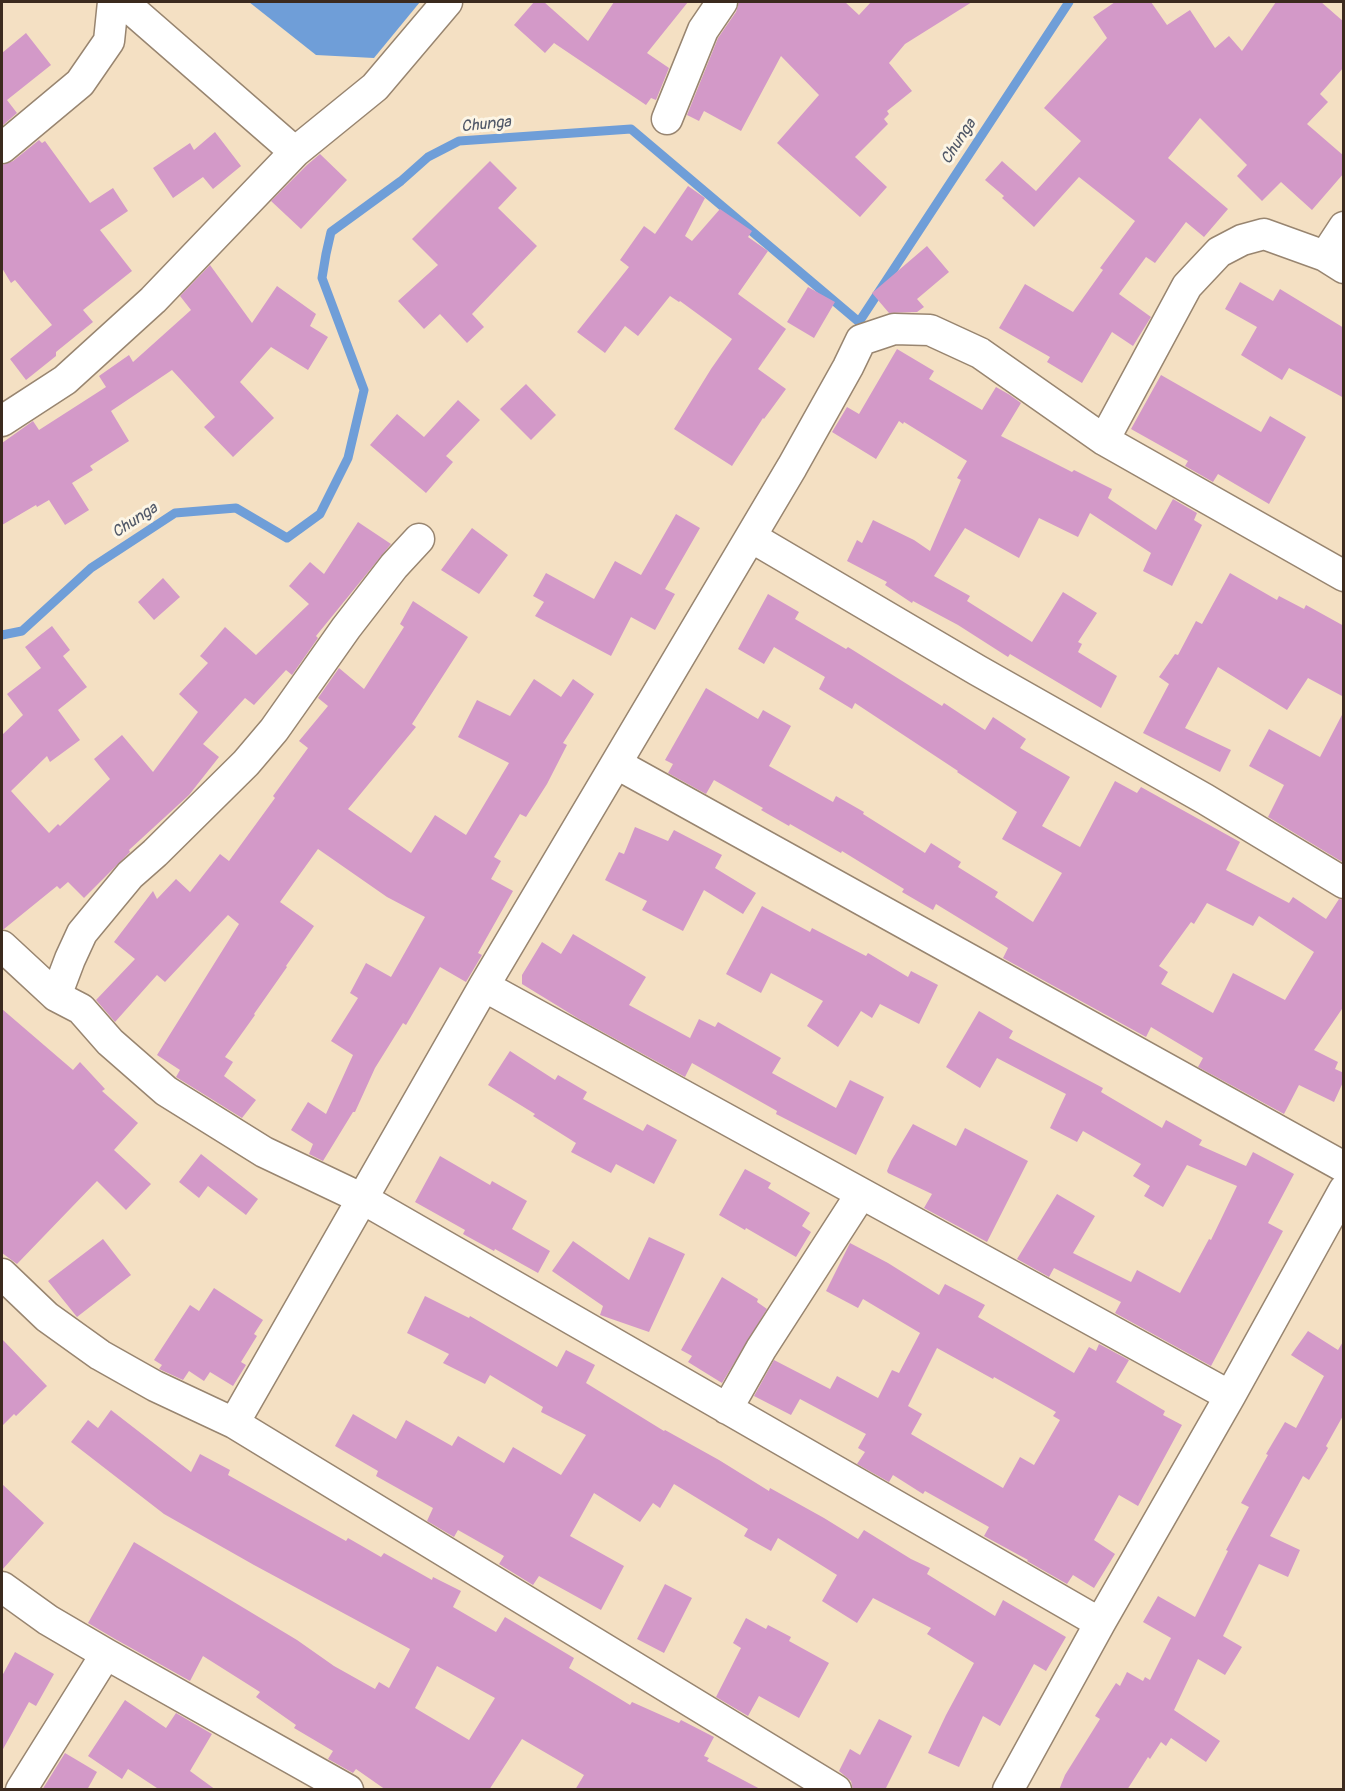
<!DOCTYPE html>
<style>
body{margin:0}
#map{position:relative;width:1345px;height:1791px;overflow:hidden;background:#f4e0c3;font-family:Pangolin,sans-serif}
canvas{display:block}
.frame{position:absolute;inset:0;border:3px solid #3b2a1e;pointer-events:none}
</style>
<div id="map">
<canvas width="1345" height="1791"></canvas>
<div class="frame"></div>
</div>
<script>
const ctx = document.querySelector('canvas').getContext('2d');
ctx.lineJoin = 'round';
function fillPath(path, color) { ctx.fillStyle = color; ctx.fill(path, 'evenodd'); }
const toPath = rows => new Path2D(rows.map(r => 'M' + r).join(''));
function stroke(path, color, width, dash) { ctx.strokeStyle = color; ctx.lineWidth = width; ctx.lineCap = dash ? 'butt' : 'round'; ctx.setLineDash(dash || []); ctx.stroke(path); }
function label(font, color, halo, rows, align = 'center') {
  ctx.font = font + ' Pangolin,sans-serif'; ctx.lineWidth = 6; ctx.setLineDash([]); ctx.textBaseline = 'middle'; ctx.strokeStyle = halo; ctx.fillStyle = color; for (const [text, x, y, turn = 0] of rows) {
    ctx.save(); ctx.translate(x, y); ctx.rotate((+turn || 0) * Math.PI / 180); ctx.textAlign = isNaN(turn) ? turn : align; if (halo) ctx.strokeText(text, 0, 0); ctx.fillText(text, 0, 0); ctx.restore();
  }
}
const water = toPath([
 [249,2,420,2,374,58,316,55]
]);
const stream = toPath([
 [2,635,22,631,91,568,175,513,236,508,287,538,320,514,348,458,364,390,322,278,326,254,331,232,401,181,428,157,459,141,631,129,859,322,1069,2]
]);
const building = toPath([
 [534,2,544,2,588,41,614,2,688,2,647,53,669,68,656,100,651,98,646,105,554,43,545,53,514,25],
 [739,2,845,2,859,15,871,2,972,2,905,44,889,63,912,91,887,111,889,114,884,119,888,124,855,157,887,187,860,217,777,143,819,95,781,56,741,131,704,111,699,121,687,115,718,38,736,12],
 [1115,2,1151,2,1167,25,1190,10,1215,48,1229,36,1242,51,1276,2,1321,2,1344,22,1344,67,1320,94,1328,102,1307,124,1344,156,1344,173,1312,210,1281,182,1262,201,1237,176,1247,165,1200,118,1168,158,1228,209,1204,237,1186,222,1155,263,1146,257,1119,294,1151,317,1133,346,1112,332,1082,383,1047,362,1050,357,999,328,1025,284,1073,312,1103,270,1100,268,1135,221,1079,177,1034,227,1002,198,1004,196,985,180,1002,161,1036,191,1081,141,1044,108,1107,38,1093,17],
 [26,33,51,65,7,100,17,113,2,126,2,53],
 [215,132,241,166,213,189,203,177,173,198,153,168,190,143,194,150],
 [39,140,42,143,45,141,90,203,113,188,128,211,100,230,132,271,83,310,93,322,56,352,56,356,26,380,10,359,52,325,15,280,11,283,2,268,2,165,13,161],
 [320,154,347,180,301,229,271,201,307,165],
 [490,161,517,188,498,208,537,246,472,314,484,327,467,343,440,314,424,329,398,301,438,265,412,239],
 [688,186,705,198,685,236,692,241,720,209,752,231,748,237,768,251,738,294,786,329,758,369,786,389,764,419,763,418,732,466,674,429,711,369,732,339,680,301,679,302,670,296,638,336,625,326,605,353,577,332,629,267,620,260,644,226,655,234],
 [927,246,949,272,917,299,924,307,917,312,889,313,872,293],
 [210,265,252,323,277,286,316,314,310,326,328,337,308,370,271,347,240,382,274,418,233,457,204,427,215,417,172,370,111,411,129,441,90,466,93,470,72,483,89,510,65,525,49,500,37,507,36,505,2,525,2,443,33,421,39,430,106,387,99,376,129,355,133,362,191,310,180,296],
 [1240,282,1273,301,1280,289,1344,328,1344,398,1289,368,1282,380,1241,355,1257,327,1225,309],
 [808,287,835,302,814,338,787,322],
 [897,349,934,371,929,379,982,410,996,387,1010,395,1021,403,1001,436,1072,472,1074,470,1112,489,1108,498,1156,530,1173,499,1197,513,1194,520,1202,525,1172,586,1143,571,1151,553,1090,513,1078,537,1039,518,1019,558,965,528,934,576,970,596,967,601,1032,642,1063,592,1097,613,1078,642,1082,644,1078,652,1117,676,1101,708,1010,654,1008,657,958,625,913,601,912,603,885,585,887,582,847,561,857,540,862,543,873,520,914,540,930,551,961,480,957,478,967,461,904,422,903,424,899,421,876,459,832,432,847,407,859,414],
 [1161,375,1261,432,1270,416,1306,437,1269,504,1218,474,1213,482,1185,466,1188,461,1131,429],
 [526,384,556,415,531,440,500,409],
 [458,400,480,420,446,456,453,462,426,493,370,445,397,414,424,437],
 [676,514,700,528,665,589,675,594,655,630,631,617,611,656,535,616,544,602,533,596,546,573,594,599,615,561,641,575],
 [358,522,391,544,316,636,318,638,292,675,286,670,254,705,245,698,203,744,219,757,189,795,129,850,130,852,84,898,68,882,60,889,57,886,4,929,2,929,2,735,23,715,7,694,41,668,25,647,52,626,70,650,63,656,87,687,58,710,80,740,50,762,47,756,11,791,49,833,58,824,60,826,110,779,94,759,122,735,153,772,198,712,179,694,208,663,200,656,225,627,256,655,309,604,289,586,310,562,324,574],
 [472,528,508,555,479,594,441,570],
 [1230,573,1277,600,1279,596,1304,609,1306,605,1344,626,1344,697,1308,678,1287,710,1218,667,1185,728,1231,750,1220,772,1143,733,1169,684,1159,677,1175,654,1178,655,1196,621,1202,624],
 [163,578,180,597,154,620,138,602],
 [768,594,799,612,795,619,846,649,848,647,942,706,944,703,985,730,993,717,1026,739,1020,748,1070,777,1042,826,1080,847,1115,781,1137,793,1141,787,1240,842,1226,870,1289,903,1293,897,1326,919,1339,899,1344,900,1344,1006,1314,1050,1338,1062,1335,1069,1344,1073,1344,1080,1334,1102,1299,1085,1284,1114,1198,1067,1203,1058,1151,1027,1146,1037,1003,958,1008,948,936,904,933,910,902,892,904,889,842,851,841,853,790,824,789,826,761,810,763,808,714,780,706,794,668,773,673,764,665,760,706,688,758,719,763,710,791,726,769,766,833,802,836,796,864,812,863,814,925,853,931,843,961,862,958,867,998,892,995,897,1033,922,1062,873,1002,839,1017,812,957,772,958,771,855,703,852,709,819,689,825,677,774,647,764,664,738,649],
 [1207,903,1253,926,1259,916,1314,952,1285,1000,1233,973,1213,1013,1161,984,1168,972,1159,966,1191,922,1194,924],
 [413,601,468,637,412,724,416,727,348,809,411,853,435,815,466,835,509,763,458,737,477,700,510,716,534,679,561,697,573,679,594,694,563,743,567,745,547,784,526,817,520,814,494,857,501,861,491,879,513,891,478,953,482,955,466,982,440,967,406,1025,403,1023,375,1068,355,1112,353,1112,323,1161,309,1154,313,1144,291,1130,308,1102,326,1114,353,1055,331,1041,358,998,350,993,366,963,391,977,425,917,387,897,318,849,280,902,314,926,286,966,287,967,254,1014,255,1015,225,1057,233,1062,224,1076,256,1100,242,1118,176,1077,180,1070,157,1055,239,924,228,915,165,982,157,975,115,1022,96,1000,135,959,114,942,153,891,157,899,176,879,190,892,220,854,229,861,275,798,273,796,308,748,299,741,328,706,318,698,339,668,364,689,404,627,400,624],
 [1344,711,1344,863,1268,817,1284,785,1249,766,1269,729,1320,757],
 [635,827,668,841,674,830,722,855,715,868,756,893,743,914,704,890,683,931,642,910,647,901,605,880,619,852,624,854],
 [762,906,810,932,812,928,866,956,868,953,908,977,911,971,938,985,919,1024,880,1004,872,1018,861,1011,838,1047,807,1026,823,1001,771,973,761,993,726,974],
 [573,934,646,977,629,1005,690,1038,699,1019,715,1027,718,1022,781,1058,772,1073,836,1108,850,1080,884,1097,856,1155,776,1114,777,1111,692,1063,685,1077,579,1019,522,984,522,975,542,942,561,954],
 [2,1009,73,1070,80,1062,105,1089,102,1091,138,1123,114,1150,151,1184,126,1210,97,1181,17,1264,2,1253],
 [979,1011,1013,1031,1009,1038,1103,1088,1101,1092,1162,1128,1166,1120,1202,1140,1199,1145,1246,1166,1253,1152,1294,1174,1268,1223,1283,1231,1211,1366,1115,1313,1121,1302,1054,1268,1049,1277,1017,1259,1057,1194,1095,1216,1073,1253,1131,1282,1137,1270,1180,1293,1209,1239,1211,1240,1237,1186,1187,1165,1163,1207,1144,1196,1150,1186,1133,1176,1141,1164,1083,1131,1077,1142,1050,1128,1066,1094,997,1058,980,1088,946,1067],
 [510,1051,555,1080,558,1075,587,1092,583,1099,643,1131,647,1124,677,1140,654,1184,616,1164,611,1173,571,1152,576,1143,533,1116,535,1114,488,1085],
 [913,1124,956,1146,965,1128,1028,1161,987,1242,924,1208,932,1194,888,1173,887,1171,891,1161],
 [201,1154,258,1199,246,1215,208,1186,199,1198,179,1182],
 [440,1156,490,1185,492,1181,527,1201,512,1229,550,1251,538,1273,495,1249,494,1251,463,1234,465,1230,415,1202],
 [745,1169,771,1183,768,1188,810,1213,802,1226,811,1232,796,1257,746,1228,745,1230,719,1215],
 [649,1237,685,1254,649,1332,600,1315,603,1306,552,1271,573,1241,629,1280],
 [103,1239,131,1275,77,1317,48,1281],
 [850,1243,888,1263,939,1295,945,1284,985,1305,978,1317,1074,1373,1089,1347,1096,1351,1099,1344,1129,1360,1116,1382,1165,1411,1163,1415,1182,1425,1138,1506,1119,1495,1094,1540,1115,1554,1094,1588,1073,1575,1067,1584,1027,1561,1028,1560,984,1536,989,1527,925,1491,923,1494,893,1475,889,1482,857,1464,865,1452,858,1448,866,1434,800,1399,791,1415,754,1396,774,1360,830,1389,837,1376,878,1398,892,1370,899,1373,920,1333,863,1299,858,1308,826,1291],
 [937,1348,993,1379,994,1377,1056,1412,1053,1416,1060,1420,1034,1465,1020,1457,1003,1488,911,1434,922,1414,908,1406],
 [722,1277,758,1299,757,1302,767,1309,722,1383,688,1362,692,1356,681,1350],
 [214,1288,263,1320,254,1334,257,1336,241,1362,246,1365,233,1386,210,1372,204,1381,189,1371,183,1380,159,1369,162,1365,154,1360,190,1305,199,1311],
 [425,1296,469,1318,470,1316,557,1367,566,1350,595,1365,586,1383,664,1431,665,1430,719,1460,769,1491,770,1488,824,1518,858,1539,864,1530,911,1559,930,1568,927,1574,995,1616,1003,1600,1066,1637,1046,1671,1034,1664,1000,1726,983,1716,959,1767,928,1753,946,1715,974,1663,927,1634,931,1628,873,1598,857,1623,822,1601,837,1575,778,1538,771,1551,744,1536,748,1529,674,1484,660,1508,653,1503,640,1522,594,1493,570,1536,624,1566,601,1610,539,1576,533,1585,499,1564,504,1556,458,1530,454,1537,427,1521,433,1508,376,1476,378,1471,335,1446,353,1414,396,1439,406,1420,452,1446,458,1436,504,1463,513,1447,561,1475,586,1435,541,1412,543,1407,490,1375,485,1384,443,1363,449,1354,407,1333],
 [1308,1331,1338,1350,1344,1340,1344,1414,1326,1446,1328,1448,1309,1480,1303,1476,1270,1536,1300,1550,1288,1577,1259,1564,1223,1636,1242,1647,1225,1675,1198,1659,1174,1710,1220,1741,1206,1762,1171,1738,1166,1746,1161,1742,1150,1759,1148,1757,1127,1790,1059,1790,1065,1775,1100,1719,1095,1716,1116,1683,1120,1686,1127,1672,1143,1681,1145,1677,1150,1680,1171,1638,1143,1622,1158,1596,1195,1617,1228,1551,1226,1550,1249,1507,1241,1503,1268,1455,1266,1454,1285,1422,1296,1428,1324,1376,1291,1355],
 [2,1339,47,1386,16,1416,14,1414,2,1426],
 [111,1410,191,1472,200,1454,230,1470,228,1475,346,1541,348,1538,381,1557,384,1553,432,1580,433,1577,461,1591,453,1607,496,1632,505,1617,574,1658,569,1668,630,1705,632,1702,679,1723,681,1720,714,1737,704,1756,709,1758,707,1761,762,1790,575,1790,584,1775,522,1739,489,1790,386,1790,356,1769,353,1773,328,1759,333,1751,294,1728,296,1725,256,1697,260,1692,203,1656,190,1681,115,1639,88,1623,134,1542,297,1640,334,1666,375,1689,379,1682,389,1688,410,1649,254,1565,164,1514,71,1442,88,1420,98,1428],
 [437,1666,495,1698,469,1740,415,1708],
 [2,1484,44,1523,2,1570],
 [665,1584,692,1598,664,1653,637,1639],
 [746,1618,766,1629,768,1625,791,1637,789,1641,829,1663,799,1718,759,1696,748,1716,716,1697,741,1648,733,1643],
 [15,1652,54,1674,36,1706,29,1702,2,1751,2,1676],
 [125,1700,166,1728,176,1713,212,1734,190,1771,216,1790,160,1790,128,1769,122,1779,88,1756],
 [879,1719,912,1736,885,1790,853,1790,851,1781,839,1771,850,1749,860,1755],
 [65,1753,97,1772,87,1790,42,1790]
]);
const minor = toPath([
 [123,2,295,152],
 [667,119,703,30,722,2],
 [2,148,80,83,109,41,113,2],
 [1325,256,1344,227],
 [2,421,65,380,153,300,295,152,375,87,447,2],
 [1104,440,1187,286,1219,252,1242,240,1264,234,1325,256,1344,268],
 [751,537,977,670,1205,799,1344,883],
 [419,539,394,566,346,628,274,730,246,763,155,853,130,875,82,933,70,959,56,996,81,1009,110,1042,166,1091,264,1152,363,1199,1100,1623],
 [617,764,1344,1167],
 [2,946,56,996],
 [484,986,1230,1396],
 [2,1274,47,1317,100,1355,155,1386,234,1423,836,1790],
 [727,1409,761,1349,861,1194],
 [234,1423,484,986,792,467,848,367,861,340,894,329,930,330,980,353,1104,440,1344,576],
 [2,1587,48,1620,106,1654,348,1790],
 [21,1790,106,1654],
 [1008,1790,1100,1623,1230,1396,1344,1190]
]);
const waterNames = [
 ["Chunga",486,125,-6],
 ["Chunga",959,142,-57],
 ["Chunga",135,521,-33]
];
fillPath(water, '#6f9ed8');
stroke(stream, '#6f9ed8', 9);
fillPath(building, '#d399c8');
stroke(minor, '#988570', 33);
stroke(minor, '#fff', 30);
label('italic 16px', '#505868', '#fcf5e5', waterNames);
</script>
